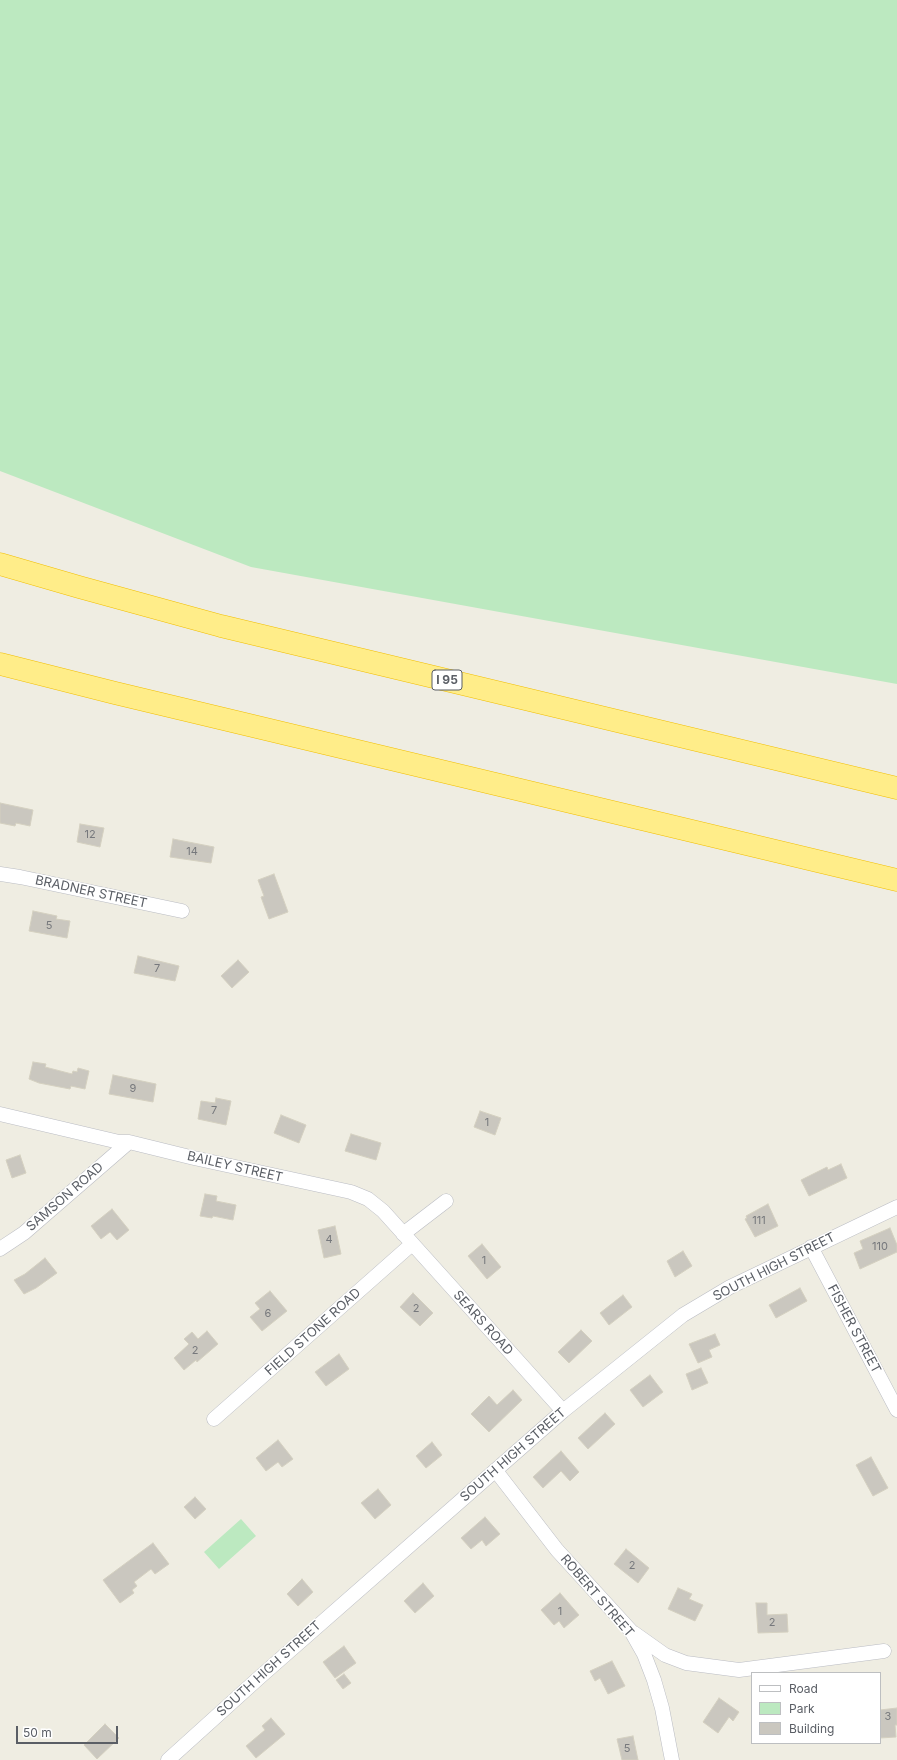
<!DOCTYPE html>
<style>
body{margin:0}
#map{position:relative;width:897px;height:1760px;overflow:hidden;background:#efede2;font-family:Inter,sans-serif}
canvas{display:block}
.legend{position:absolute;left:751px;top:1672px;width:130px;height:72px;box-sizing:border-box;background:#fff;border:1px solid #bdbfc1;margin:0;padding:5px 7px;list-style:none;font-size:12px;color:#5a5e65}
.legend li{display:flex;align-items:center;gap:8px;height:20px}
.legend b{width:20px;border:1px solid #bdbfc1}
.scale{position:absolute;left:16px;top:1726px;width:102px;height:18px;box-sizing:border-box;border:2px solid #5a5e65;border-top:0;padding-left:5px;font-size:12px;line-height:14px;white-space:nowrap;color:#5a5e65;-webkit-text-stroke:3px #fff;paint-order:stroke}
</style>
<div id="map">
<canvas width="897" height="1760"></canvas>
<ul class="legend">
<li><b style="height:5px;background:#fff"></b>Road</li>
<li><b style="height:11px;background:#bce9c0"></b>Park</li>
<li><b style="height:11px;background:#cac7bf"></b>Building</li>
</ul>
<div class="scale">50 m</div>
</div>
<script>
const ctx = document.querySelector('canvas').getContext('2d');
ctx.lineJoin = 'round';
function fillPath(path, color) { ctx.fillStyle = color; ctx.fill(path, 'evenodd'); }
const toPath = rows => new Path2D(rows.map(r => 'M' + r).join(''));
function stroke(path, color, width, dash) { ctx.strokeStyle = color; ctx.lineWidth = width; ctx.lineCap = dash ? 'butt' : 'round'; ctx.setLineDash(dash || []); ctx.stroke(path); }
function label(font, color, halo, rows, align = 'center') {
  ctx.font = font + ' Inter,sans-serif'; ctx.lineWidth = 3; ctx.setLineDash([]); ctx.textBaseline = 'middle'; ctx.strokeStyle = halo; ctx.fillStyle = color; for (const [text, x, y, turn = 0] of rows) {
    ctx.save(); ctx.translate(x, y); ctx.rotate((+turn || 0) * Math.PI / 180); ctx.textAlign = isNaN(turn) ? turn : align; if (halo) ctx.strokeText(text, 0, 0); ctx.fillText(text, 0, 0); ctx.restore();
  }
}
const green = toPath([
 [0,0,897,0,897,684,251,567,0,471],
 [241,1519,256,1536,219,1569,204,1552]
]);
const building = toPath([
 [0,803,33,810,30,826,16,823,15,826,0,823,0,803],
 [80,824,104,828,100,847,77,842,80,824],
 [173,839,214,847,211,863,170,857,173,839],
 [274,874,288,912,269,919,261,897,264,896,258,880,274,874],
 [33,911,57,916,56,919,70,921,67,938,29,931,33,911],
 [138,956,179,966,175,981,134,973,138,956],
 [238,960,249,972,232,988,221,976,238,960],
 [33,1062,46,1064,45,1067,72,1074,73,1071,77,1072,78,1068,89,1071,85,1089,71,1086,70,1089,39,1083,29,1079,33,1062],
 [113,1075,156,1084,153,1102,109,1094,113,1075],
 [216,1098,231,1101,226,1125,198,1119,201,1101,215,1103,216,1098],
 [480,1111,501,1118,495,1135,474,1127,480,1111],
 [281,1115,306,1125,299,1143,274,1133,281,1115],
 [351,1134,381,1143,376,1160,345,1151,351,1134],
 [20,1155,26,1173,12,1178,6,1160,20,1155],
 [841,1164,847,1178,809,1196,801,1180,827,1167,828,1170,841,1164],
 [205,1194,217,1196,216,1201,236,1205,233,1220,213,1216,212,1218,200,1216,205,1194],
 [768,1204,778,1226,755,1237,745,1219,747,1218,746,1216,768,1204],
 [112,1209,129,1230,117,1240,110,1232,101,1239,91,1226,112,1209],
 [335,1226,341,1254,324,1258,318,1230,335,1226],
 [890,1228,897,1245,897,1252,860,1269,854,1253,863,1249,860,1241,890,1228],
 [482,1244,501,1267,487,1279,468,1256,482,1244],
 [683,1251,692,1266,675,1277,667,1261,683,1251],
 [45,1258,57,1273,36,1288,24,1294,14,1280,25,1274,45,1258],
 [800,1288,807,1301,776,1318,769,1305,800,1288],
 [270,1291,287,1311,262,1331,250,1317,260,1309,255,1303,270,1291],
 [413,1293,433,1313,420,1326,400,1307,413,1293],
 [623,1295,632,1307,609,1325,600,1313,623,1295],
 [581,1330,592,1341,569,1363,558,1352,581,1330],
 [207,1331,218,1344,197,1362,196,1360,184,1370,174,1358,189,1344,184,1339,192,1332,198,1339,207,1331],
 [715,1334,720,1345,709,1350,712,1357,698,1363,689,1344,715,1334],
 [339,1354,349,1369,326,1386,315,1372,339,1354],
 [701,1368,708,1383,692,1390,686,1374,701,1368],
 [650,1375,663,1392,643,1407,630,1390,650,1375],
 [513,1390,522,1400,489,1432,471,1414,489,1396,497,1405,513,1390],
 [605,1413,615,1424,588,1449,578,1438,605,1413],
 [278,1440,293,1459,282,1467,278,1462,266,1471,256,1458,278,1440],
 [432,1442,442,1455,426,1468,416,1456,432,1442],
 [561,1451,579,1472,570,1481,561,1471,543,1488,533,1477,561,1451],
 [871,1457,888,1488,873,1496,856,1465,871,1457],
 [378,1489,391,1505,375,1519,361,1503,378,1489],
 [195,1497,206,1509,195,1519,184,1507,195,1497],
 [485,1517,500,1534,486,1546,482,1540,471,1549,461,1538,485,1517],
 [153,1543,169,1564,155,1574,151,1569,134,1582,137,1586,132,1590,134,1593,120,1603,103,1580,153,1543],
 [626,1549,649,1568,638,1583,614,1564,626,1549],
 [302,1579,313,1592,298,1606,287,1594,302,1579],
 [423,1583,434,1596,415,1613,404,1601,423,1583],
 [678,1588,692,1594,689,1599,703,1605,695,1621,668,1609,678,1588],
 [560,1593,579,1615,564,1628,559,1621,554,1625,541,1610,560,1593],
 [756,1603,767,1603,767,1615,787,1614,788,1632,758,1633,756,1603],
 [344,1646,356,1663,335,1678,323,1662,344,1646],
 [612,1661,625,1686,608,1694,600,1678,595,1681,590,1671,612,1661],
 [344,1674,351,1683,343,1689,336,1680,344,1674],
 [719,1698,739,1712,733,1721,729,1717,718,1733,703,1722,719,1698],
 [897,1708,897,1725,895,1725,896,1737,880,1738,880,1710,897,1708],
 [271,1718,285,1734,256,1758,246,1746,265,1730,262,1726,271,1718],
 [105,1724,119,1738,97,1759,84,1745,105,1724],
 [633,1736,638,1760,622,1760,617,1739,633,1736]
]);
const minor = toPath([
 [0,874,20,877,182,911],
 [0,1114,119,1142,129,1142,194,1158,351,1192,368,1199,383,1211,563,1411],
 [403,1234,446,1201],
 [811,1247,897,1410],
 [0,1249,24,1233,129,1142],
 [214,1419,412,1244],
 [496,1471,557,1550,631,1631,644,1654,654,1680,662,1708,672,1760],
 [634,1633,665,1655,686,1663,739,1670,884,1651],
 [168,1760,261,1676,563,1411,683,1315,730,1287,897,1207]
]);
const motorway = toPath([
 [0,564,79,587,221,626,897,788],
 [0,664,115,693,897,880]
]);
const numberNames = [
 ["12",90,835],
 ["14",192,852],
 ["5",49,926],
 ["7",157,969],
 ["9",133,1089],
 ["7",214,1111],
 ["1",487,1123],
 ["111",759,1221],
 ["4",329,1240],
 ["110",880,1247],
 ["1",484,1261],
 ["2",416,1309],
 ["6",268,1314],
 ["2",195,1351],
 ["2",632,1566],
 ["1",560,1612],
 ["2",772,1623],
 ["3",888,1717],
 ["5",627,1749]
];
const shields = [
 [447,680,30]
];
const shieldNames = [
 ["I 95",447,680]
];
const streetNames = [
 ["BRADNER STREET",91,892,12],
 ["BAILEY STREET",235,1167,13],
 ["SAMSON ROAD",65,1197,-41],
 ["SOUTH HIGH STREET",774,1267,-27],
 ["SEARS ROAD",483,1323,48],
 ["FISHER STREET",854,1329,62],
 ["FIELD STONE ROAD",313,1332,-42],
 ["SOUTH HIGH STREET",513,1455,-41],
 ["ROBERT STREET",597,1596,49],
 ["SOUTH HIGH STREET",269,1669,-42]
];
fillPath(green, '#bce9c0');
fillPath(building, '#cac7bf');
stroke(building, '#d4d0c0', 1);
stroke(minor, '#babcc3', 15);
stroke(motorway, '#f1be00', 23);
stroke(minor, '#fff', 14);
stroke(motorway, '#ffed89', 22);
label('11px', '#76787c', null, numberNames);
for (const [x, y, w] of shields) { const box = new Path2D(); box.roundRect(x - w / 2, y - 10, w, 20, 3); ctx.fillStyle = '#fff'; ctx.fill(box); stroke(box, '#5a5e65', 1); }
label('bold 12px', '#5a5e65', null, shieldNames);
label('13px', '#5a5e65', '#fff', streetNames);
</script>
